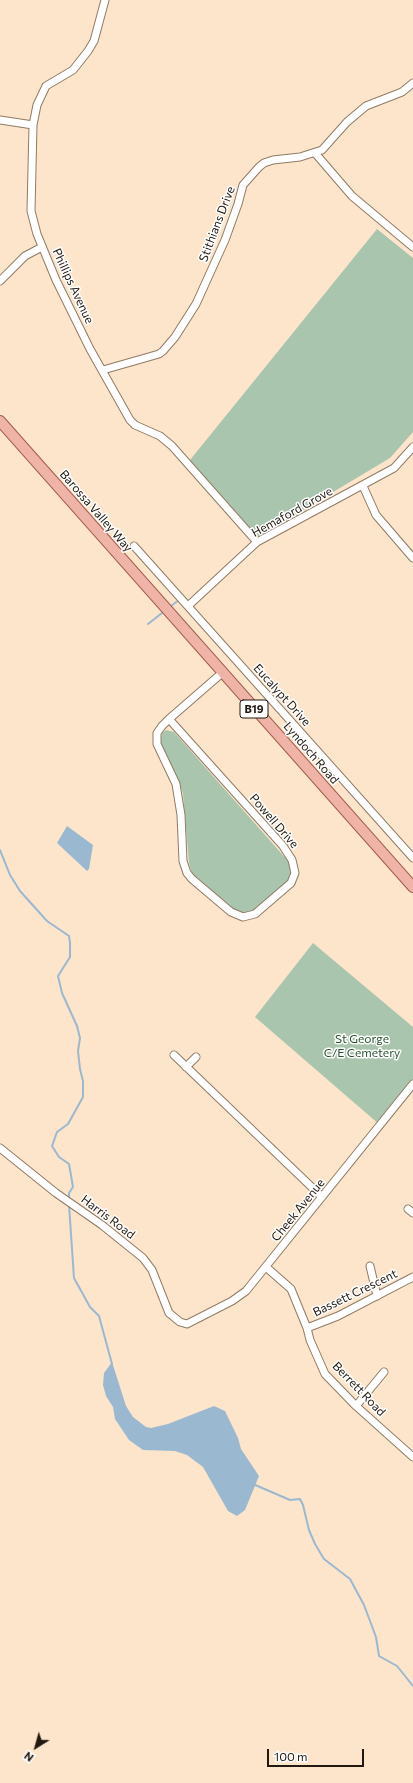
<!DOCTYPE html>
<style>
body{margin:0}
#map{position:relative;width:413px;height:1783px;overflow:hidden;background:#fce5cb;font-family:Commissioner,sans-serif}
canvas{display:block}
.north{position:absolute;left:16px;top:1727px;width:40px;height:40px;-webkit-text-stroke:3px #fff;paint-order:stroke;rotate:217deg;font-size:11px;font-weight:700;line-height:16px;text-align:center;color:#21190f}
.north::after{content:'';display:block;margin:auto;width:14px;height:18px;background:#21190f;clip-path:polygon(50% 0,100% 100%,50% 72%,0 100%)}
.scale{position:absolute;left:267px;top:1749px;width:97px;height:18px;box-sizing:border-box;border:2px solid #21190f;border-top:0;padding-left:5px;font-size:12px;line-height:14px;white-space:nowrap;color:#21190f;-webkit-text-stroke:3px #fff;paint-order:stroke}
</style>
<div id="map">
<canvas width="413" height="1783"></canvas>
<div class="north">N</div>
<div class="scale">100 m</div>
</div>
<script>
const ctx = document.querySelector('canvas').getContext('2d');
ctx.lineJoin = 'round';
function fillPath(path, color) { ctx.fillStyle = color; ctx.fill(path, 'evenodd'); }
const toPath = rows => new Path2D(rows.map(r => 'M' + r).join(''));
function stroke(path, color, width, dash) { ctx.strokeStyle = color; ctx.lineWidth = width; ctx.lineCap = dash ? 'butt' : 'round'; ctx.setLineDash(dash || []); ctx.stroke(path); }
function label(font, color, halo, rows, align = 'center') {
  ctx.font = font + ' Commissioner,sans-serif'; ctx.lineWidth = 3; ctx.setLineDash([]); ctx.textBaseline = 'middle'; ctx.strokeStyle = halo; ctx.fillStyle = color; for (const [text, x, y, turn = 0] of rows) {
    ctx.save(); ctx.translate(x, y); ctx.rotate((+turn || 0) * Math.PI / 180); ctx.textAlign = isNaN(turn) ? turn : align; if (halo) ctx.strokeText(text, 0, 0); ctx.fillText(text, 0, 0); ctx.restore();
  }
}
const green = toPath([
 [377,229,413,258,413,432,390,458,258,537,190,460],
 [166,730,174,732,289,862,292,869,288,881,257,910,241,913,233,910,192,873,189,863,183,794,180,784,160,743,162,733],
 [313,943,413,1027,413,1084,380,1125,255,1017]
]);
const water = toPath([
 [67,826,93,845,89,869,87,871,57,843],
 [112,1362,126,1406,133,1417,146,1427,151,1428,168,1424,214,1406,225,1411,238,1438,241,1449,259,1476,245,1510,237,1516,228,1511,203,1467,187,1455,175,1451,143,1450,129,1440,115,1419,113,1407,106,1396,103,1385,104,1373]
]);
const stream = toPath([
 [171,606,179,600],
 [148,624,162,613],
 [0,850,10,875,20,891,47,921,69,936,70,943,70,957,58,976,62,993,77,1026,80,1038,78,1051,80,1069,83,1081,83,1097,68,1124,57,1132,52,1146,59,1157,69,1164,73,1187,69,1193,69,1200],
 [69,1205,74,1278,90,1307,99,1316,112,1364],
 [253,1484,290,1500,300,1499,303,1505,309,1530,315,1544,324,1559,350,1579,364,1605,376,1637,379,1656,397,1666,413,1686]
]);
const minor = toPath([
 [105,0,94,41,88,51,73,70,46,86,37,105,33,125,31,211,37,234,56,280,90,349,130,420,135,425,160,436,172,446,257,542],
 [0,120,33,125],
 [315,153,352,196,413,247],
 [0,281,25,256,42,247],
 [103,370,159,354,163,351,175,337,196,304,225,240,238,204,243,185,259,167,264,163,273,160,300,157,322,150,347,122,366,106,402,92,413,83],
 [363,486,376,515,413,558],
 [134,546,413,858],
 [188,606,257,542,394,468,413,447],
 [169,719,283,846,292,860,295,873,291,883,255,914,243,917,231,912,192,879,187,873,183,861,181,815,176,784,157,744,157,733,162,726,169,719,222,673],
 [174,1055,322,1197],
 [186,1067,196,1057],
 [0,1148,56,1193,102,1225,143,1258,152,1270,169,1313,180,1322,187,1324,232,1301,246,1291,413,1084],
 [408,1209,413,1213],
 [370,1266,377,1296],
 [266,1267,291,1289,307,1328,310,1340,325,1374,356,1406,413,1457],
 [307,1328,338,1316,413,1277],
 [356,1406,384,1372]
]);
const primary = toPath([
 [0,421,413,887]
]);
const shields = [
 [254,709,28]
];
const shieldNames = [
 ["B19",254,709]
];
const streetNames = [
 ["Stithians Drive",217,224,-69],
 ["Phillips Avenue",73,286,65],
 ["Barossa Valley Way",96,511,49],
 ["Hemaford Grove",292,512,-29],
 ["Eucalypt Drive",282,695,48],
 ["Lyndoch Road",311,753,49],
 ["Powell Drive",274,821,49],
 ["Cheek Avenue",298,1210,-51],
 ["Harris Road",108,1217,37],
 ["Bassett Crescent",355,1293,-26],
 ["Berrett Road",359,1389,46]
];
const parkNames = [
 ["St George",362,1039],
 ["C/E Cemetery",362,1053]
];
fillPath(green, '#aac5ad');
fillPath(water, '#9ab9d0');
stroke(stream, '#9ab9d0', 2);
stroke(minor, '#907b64', 9);
stroke(primary, '#a15c4b', 12);
stroke(minor, '#fff', 7);
stroke(primary, '#f0b3a7', 10);
for (const [x, y, w] of shields) { const box = new Path2D(); box.roundRect(x - w / 2, y - 9, w, 18, 3); ctx.fillStyle = '#fff'; ctx.fill(box); stroke(box, '#21190f', 1); }
label('bold 11px', '#21190f', null, shieldNames);
label('12px', '#21190f', '#fff', streetNames);
label('12px', '#28532f', '#fff', parkNames);
</script>
